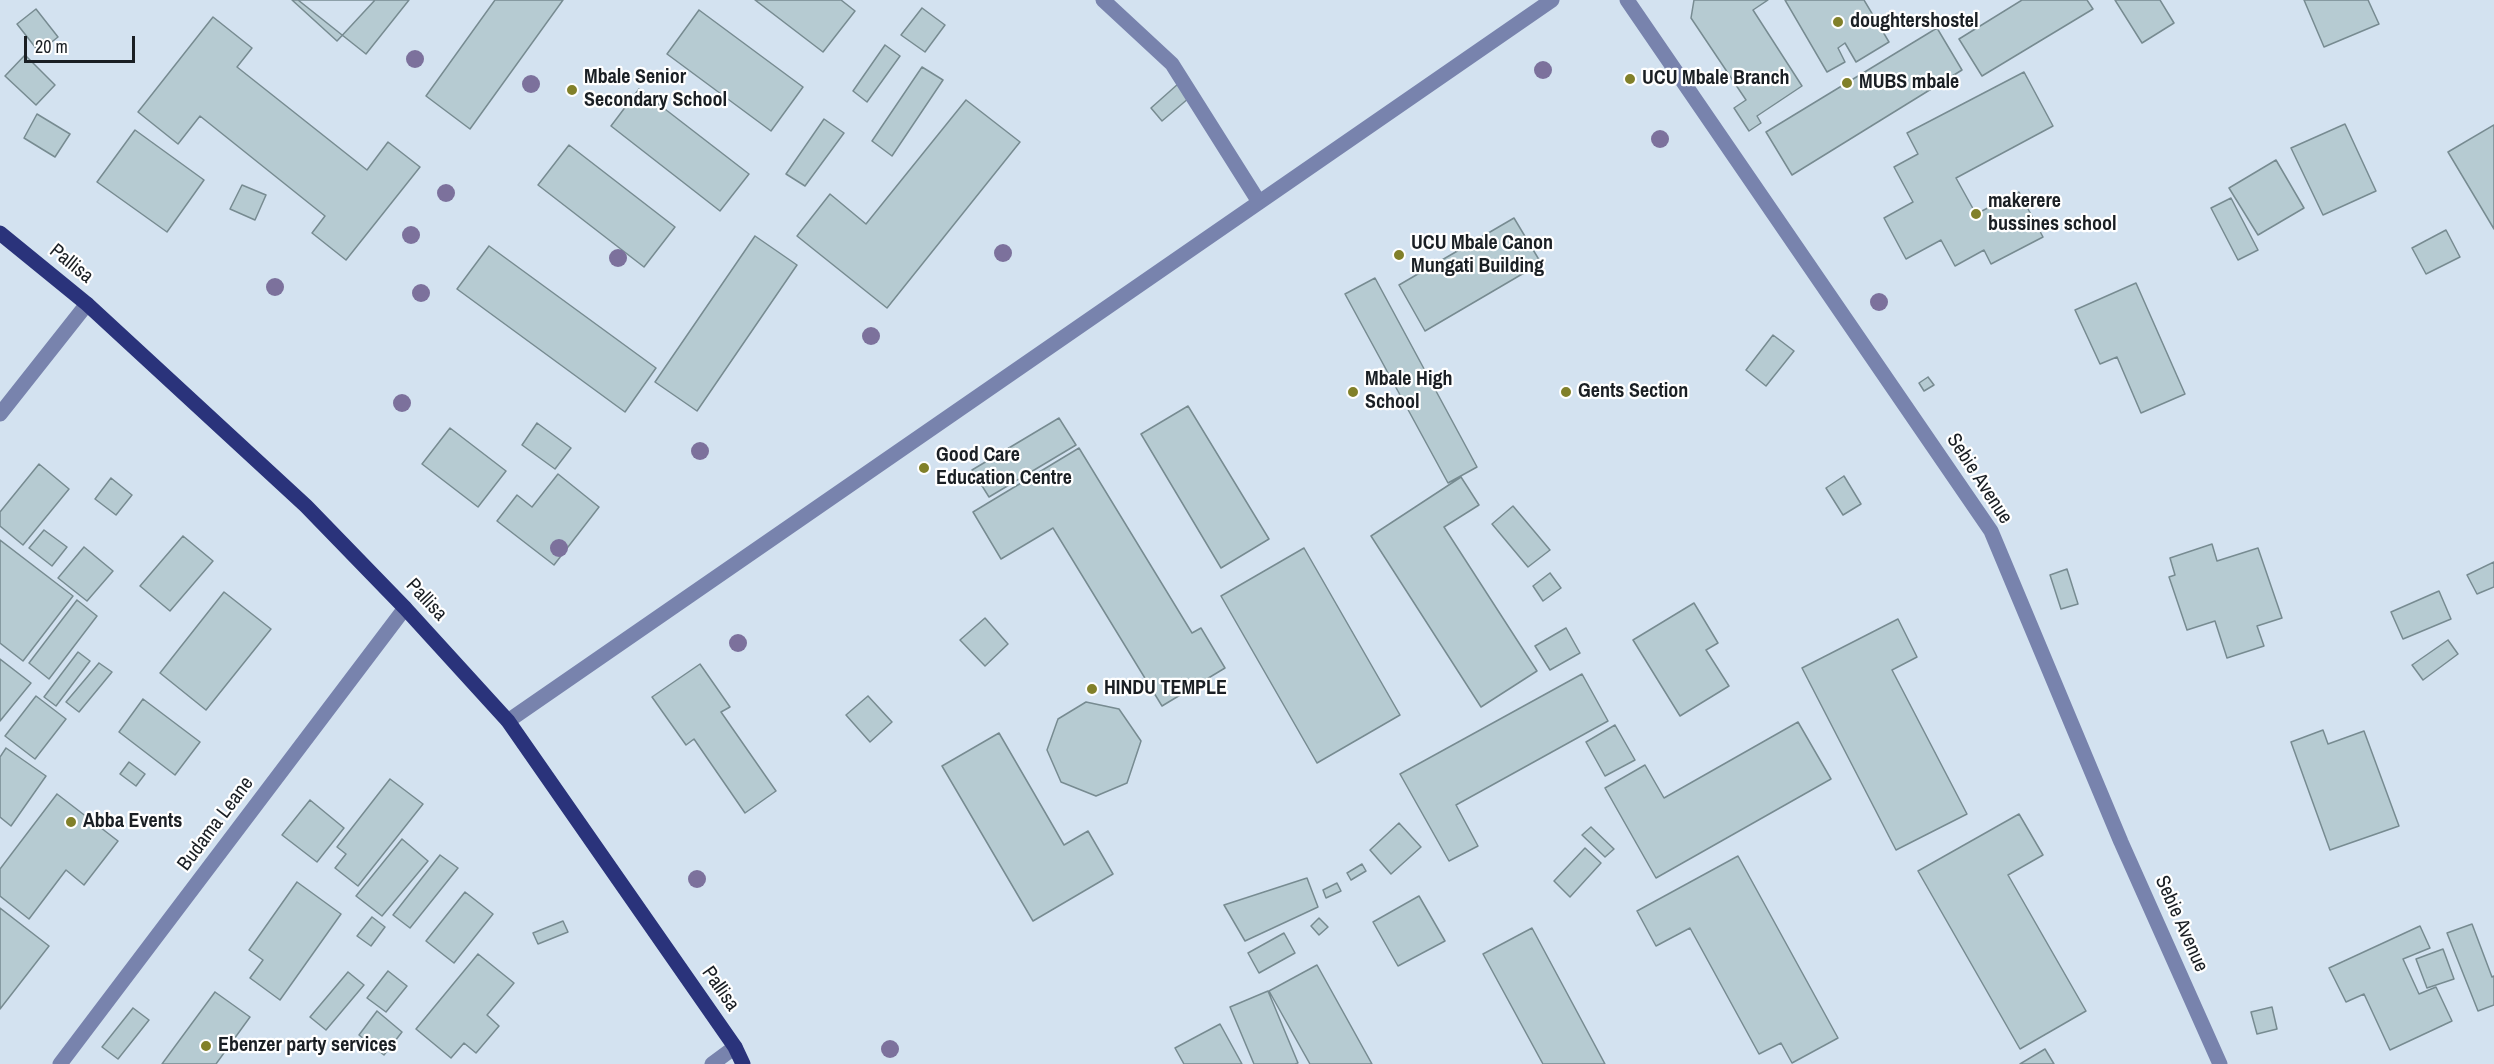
<!DOCTYPE html>
<style>
body{margin:0}
#map{position:relative;width:2494px;height:1064px;overflow:hidden;background:#d3e2f0;font-family:"Archivo Narrow",sans-serif}
canvas{display:block}
.scale{position:absolute;left:24px;top:36px;width:111px;height:27px;box-sizing:border-box;border:3px solid #1a1f24;border-top:0;padding-left:8px;font-size:18px;line-height:21px;white-space:nowrap;color:#1a1f24;-webkit-text-stroke:4px #fff;paint-order:stroke}
</style>
<div id="map">
<canvas width="2494" height="1064"></canvas>
<div class="scale">20 m</div>
</div>
<script>
const ctx = document.querySelector('canvas').getContext('2d');
ctx.lineJoin = 'round';
function fillPath(path, color) { ctx.fillStyle = color; ctx.fill(path, 'evenodd'); }
const toPath = rows => new Path2D(rows.map(r => 'M' + r).join(''));
function stroke(path, color, width, dash) { ctx.strokeStyle = color; ctx.lineWidth = width; ctx.lineCap = dash ? 'butt' : 'round'; ctx.setLineDash(dash || []); ctx.stroke(path); }
function label(font, color, halo, rows, align = 'center') {
  ctx.font = font + ' "Archivo Narrow",sans-serif'; ctx.lineWidth = 4.5; ctx.setLineDash([]); ctx.textBaseline = 'middle'; ctx.strokeStyle = halo; ctx.fillStyle = color; for (const [text, x, y, turn = 0] of rows) {
    ctx.save(); ctx.translate(x, y); ctx.rotate((+turn || 0) * Math.PI / 180); ctx.textAlign = isNaN(turn) ? turn : align; if (halo) ctx.strokeText(text, 0, 0); ctx.fillText(text, 0, 0); ctx.restore();
  }
}
const building = toPath([
 [292,0,375,0,337,41,292,0],
 [298,0,409,0,366,54,298,0],
 [495,0,563,0,470,129,426,96,495,0],
 [755,0,841,0,855,11,823,52,755,0],
 [1694,0,1768,0,1753,10,1802,86,1757,116,1761,123,1749,131,1734,108,1746,100,1691,18,1694,0],
 [1785,0,1864,0,1889,42,1856,62,1845,43,1838,48,1845,62,1827,72,1785,0],
 [2022,0,2087,0,2093,9,1982,76,1959,39,2022,0],
 [2115,0,2160,0,2174,23,2142,43,2115,0],
 [2304,0,2368,0,2379,24,2324,47,2304,0],
 [922,8,945,25,925,52,901,35,922,8],
 [36,9,58,37,39,52,17,24,36,9],
 [699,10,803,87,771,131,667,54,699,10],
 [213,17,252,48,237,67,367,170,388,142,420,167,346,260,312,233,325,216,200,116,178,144,138,112,213,17],
 [1937,28,1962,70,1792,175,1766,132,1937,28],
 [885,45,900,56,867,102,853,91,885,45],
 [25,55,55,85,36,105,5,76,25,55],
 [922,67,943,80,892,156,872,141,922,67],
 [2024,72,2053,126,1956,178,1976,214,2019,192,2043,237,1991,264,1984,250,1955,266,1941,240,1906,259,1884,218,1913,202,1894,167,1918,154,1907,133,2024,72],
 [1178,84,1189,98,1162,121,1151,108,1178,84],
 [639,89,749,174,720,211,611,126,639,89],
 [966,100,1020,142,887,308,797,236,830,194,866,224,966,100],
 [37,114,70,134,55,157,24,138,37,114],
 [824,119,844,133,805,186,786,174,824,119],
 [2345,124,2376,191,2323,215,2291,148,2345,124],
 [2494,125,2494,229,2448,152,2494,125],
 [135,130,204,180,167,232,97,182,135,130],
 [569,145,675,227,644,267,538,185,569,145],
 [2276,160,2304,208,2258,235,2229,188,2276,160],
 [242,185,266,195,255,220,230,209,242,185],
 [2231,198,2258,250,2238,260,2211,208,2231,198],
 [1514,218,1541,263,1425,331,1399,285,1514,218],
 [2446,230,2460,257,2426,274,2412,248,2446,230],
 [755,236,797,265,697,411,655,382,755,236],
 [489,246,656,368,625,412,457,289,489,246],
 [1375,278,1477,467,1448,483,1345,294,1375,278],
 [2136,283,2185,394,2141,413,2117,357,2100,364,2075,310,2136,283],
 [1773,335,1794,351,1766,386,1746,370,1773,335],
 [1928,377,1934,385,1924,391,1919,383,1928,377],
 [1188,406,1269,539,1221,568,1141,434,1188,406],
 [1059,418,1076,445,989,497,972,470,1059,418],
 [537,423,571,448,555,469,522,445,537,423],
 [450,428,506,471,478,507,422,464,450,428],
 [1079,448,1192,633,1201,628,1225,668,1162,706,1053,528,1001,559,973,512,1079,448],
 [39,464,69,489,23,545,0,526,0,512,39,464],
 [558,474,599,507,554,565,497,521,517,495,532,507,558,474],
 [1844,476,1861,504,1843,515,1826,488,1844,476],
 [1461,477,1479,505,1444,527,1537,671,1481,707,1371,536,1461,477],
 [111,478,132,495,116,515,95,499,111,478],
 [1513,506,1550,550,1528,567,1492,524,1513,506],
 [44,530,67,547,52,566,29,548,44,530],
 [183,536,213,561,170,611,140,586,183,536],
 [0,540,73,596,23,661,0,643,0,540],
 [2212,544,2217,561,2258,548,2282,618,2257,626,2264,646,2227,658,2215,621,2187,630,2169,577,2175,575,2170,558,2212,544],
 [84,547,113,571,87,601,58,578,84,547],
 [1304,548,1400,715,1317,763,1221,596,1304,548],
 [2494,562,2494,587,2477,594,2467,575,2494,562],
 [2067,569,2078,604,2061,609,2050,575,2067,569],
 [1550,573,1561,588,1543,601,1533,586,1550,573],
 [2439,591,2451,619,2403,639,2391,612,2439,591],
 [224,592,271,629,206,710,160,673,224,592],
 [77,600,97,616,49,679,29,663,77,600],
 [1694,603,1718,643,1706,650,1729,686,1680,716,1633,640,1694,603],
 [985,618,1008,644,985,666,960,640,985,618],
 [1898,619,1917,657,1892,670,1967,814,1896,850,1802,668,1898,619],
 [1566,628,1580,653,1550,670,1535,646,1566,628],
 [2448,640,2458,654,2423,680,2412,665,2448,640],
 [78,652,90,661,56,706,44,697,78,652],
 [0,659,31,683,0,721,0,659],
 [99,663,112,672,79,712,66,702,99,663],
 [700,664,730,707,721,712,776,791,745,813,694,739,686,745,652,697,700,664],
 [1582,674,1608,721,1456,805,1478,846,1449,861,1400,774,1582,674],
 [36,696,66,719,35,759,5,736,36,696],
 [868,696,892,722,870,742,846,715,868,696],
 [143,699,200,742,175,775,119,732,143,699],
 [1086,702,1119,709,1141,741,1127,783,1096,796,1061,782,1047,750,1058,719,1086,702],
 [1798,722,1831,779,1656,878,1605,788,1645,765,1664,798,1798,722],
 [1615,725,1635,760,1605,776,1586,742,1615,725],
 [2323,730,2328,744,2364,731,2399,826,2330,850,2291,742,2323,730],
 [999,733,1064,845,1088,831,1113,874,1033,921,942,766,999,733],
 [6,748,46,776,11,826,0,817,0,757,6,748],
 [129,762,145,774,136,786,120,774,129,762],
 [390,779,423,804,358,886,335,868,346,854,337,847,390,779],
 [57,794,118,841,84,885,66,870,29,919,0,896,0,869,57,794],
 [310,800,344,828,317,862,282,835,310,800],
 [2019,814,2043,855,2008,875,2086,1011,2020,1049,1918,871,2019,814],
 [1399,823,1421,847,1391,874,1370,850,1399,823],
 [1591,827,1614,849,1605,857,1582,835,1591,827],
 [402,839,428,861,382,916,356,896,402,839],
 [1585,848,1601,863,1570,897,1554,881,1585,848],
 [440,855,458,868,410,928,393,915,440,855],
 [1738,856,1838,1038,1792,1063,1781,1043,1759,1054,1690,928,1656,946,1637,911,1738,856],
 [1362,864,1366,871,1351,880,1347,873,1362,864],
 [1307,878,1318,907,1245,941,1224,905,1307,878],
 [297,882,341,914,280,1000,250,978,263,960,249,950,297,882],
 [1337,883,1341,891,1326,898,1323,890,1337,883],
 [465,892,493,914,454,963,426,941,465,892],
 [1419,896,1445,941,1398,966,1373,922,1419,896],
 [0,908,49,946,0,1009,0,908],
 [372,917,385,927,371,946,357,936,372,917],
 [1319,918,1328,927,1319,935,1311,926,1319,918],
 [563,921,568,932,538,944,533,933,563,921],
 [2472,924,2492,977,2494,976,2494,1005,2478,1011,2447,933,2472,924],
 [2420,926,2430,948,2403,959,2419,994,2436,987,2452,1021,2390,1050,2364,994,2346,1002,2329,968,2420,926],
 [1532,928,1605,1064,1543,1064,1483,954,1532,928],
 [1284,933,1295,953,1259,973,1248,953,1284,933],
 [2443,949,2454,979,2427,988,2416,959,2443,949],
 [478,954,514,983,487,1015,499,1026,476,1053,464,1043,451,1058,416,1029,478,954],
 [1317,965,1372,1064,1310,1064,1269,991,1317,965],
 [388,971,407,986,386,1012,367,998,388,971],
 [348,972,364,985,326,1030,310,1017,348,972],
 [1268,991,1298,1063,1295,1064,1254,1064,1230,1007,1268,991],
 [215,992,250,1017,216,1064,162,1064,215,992],
 [2272,1007,2277,1029,2257,1034,2251,1012,2272,1007],
 [133,1008,149,1020,118,1059,102,1047,133,1008],
 [377,1011,402,1032,384,1055,359,1035,377,1011],
 [1220,1024,1242,1064,1184,1064,1175,1048,1220,1024],
 [2045,1049,2054,1064,2020,1064,2045,1049]
]);
const minor = toPath([
 [1103,0,1172,64,1259,202],
 [1627,0,1991,531,2121,842,2220,1064],
 [0,414,87,304],
 [508,721,1552,0],
 [60,1064,405,608],
 [712,1064,735,1047]
]);
const major = toPath([
 [0,233,87,304,306,506,405,608,508,721,735,1047,743,1064]
]);
const trees = [
 [415,59],
 [1543,70],
 [531,84],
 [1660,139],
 [446,193],
 [411,235],
 [1003,253],
 [618,258],
 [275,287],
 [421,293],
 [1879,302],
 [871,336],
 [402,403],
 [700,451],
 [559,548],
 [738,643],
 [697,879],
 [890,1049]
];
const markers = [
 [1838,22,6,"#818029"],
 [1630,79,6,"#818029"],
 [1847,83,6,"#818029"],
 [572,90,6,"#818029"],
 [1976,214,6,"#818029"],
 [1399,255,6,"#818029"],
 [1353,392,6,"#818029"],
 [1566,392,6,"#818029"],
 [924,468,6,"#818029"],
 [1092,689,6,"#818029"],
 [71,822,6,"#818029"],
 [206,1046,6,"#818029"]
];
const poiNames = [
 ["doughtershostel",1850,22],
 ["Mbale Senior",584,78],
 ["Secondary School",584,101],
 ["UCU Mbale Branch",1642,79],
 ["MUBS mbale",1859,83],
 ["makerere",1988,202],
 ["bussines school",1988,225],
 ["UCU Mbale Canon",1411,244],
 ["Mungati Building",1411,267],
 ["Mbale High",1365,380],
 ["School",1365,403],
 ["Gents Section",1578,392],
 ["Good Care",936,456],
 ["Education Centre",936,479],
 ["HINDU TEMPLE",1104,689],
 ["Abba Events",83,822],
 ["Ebenzer party services",218,1046]
];
const streetNames = [
 ["Pallisa",71,264,39],
 ["Sebie Avenue",1979,479,57],
 ["Pallisa",426,600,47],
 ["Budama Leane",216,824,-53],
 ["Sebie Avenue",2181,924,66],
 ["Pallisa",720,989,55]
];
fillPath(building, '#b6cbd2');
stroke(building, '#778b91', 1.5);
stroke(minor, '#7883ad', 15);
stroke(major, '#2a337b', 15);
ctx.fillStyle = '#7c719c';
for (const [x, y] of trees) { ctx.beginPath(); ctx.arc(x, y, 9, 0, 2 * Math.PI); ctx.fill(); }
for (const [x, y, r, color] of markers) { const dot = new Path2D(); dot.arc(x, y, r, 0, 2 * Math.PI); ctx.fillStyle = color; ctx.fill(dot); stroke(dot, '#fff', 2); }
label('bold 20px', '#1a1f24', '#fff', poiNames, 'left');
label('20px', '#1a1f24', '#fff', streetNames);
</script>
